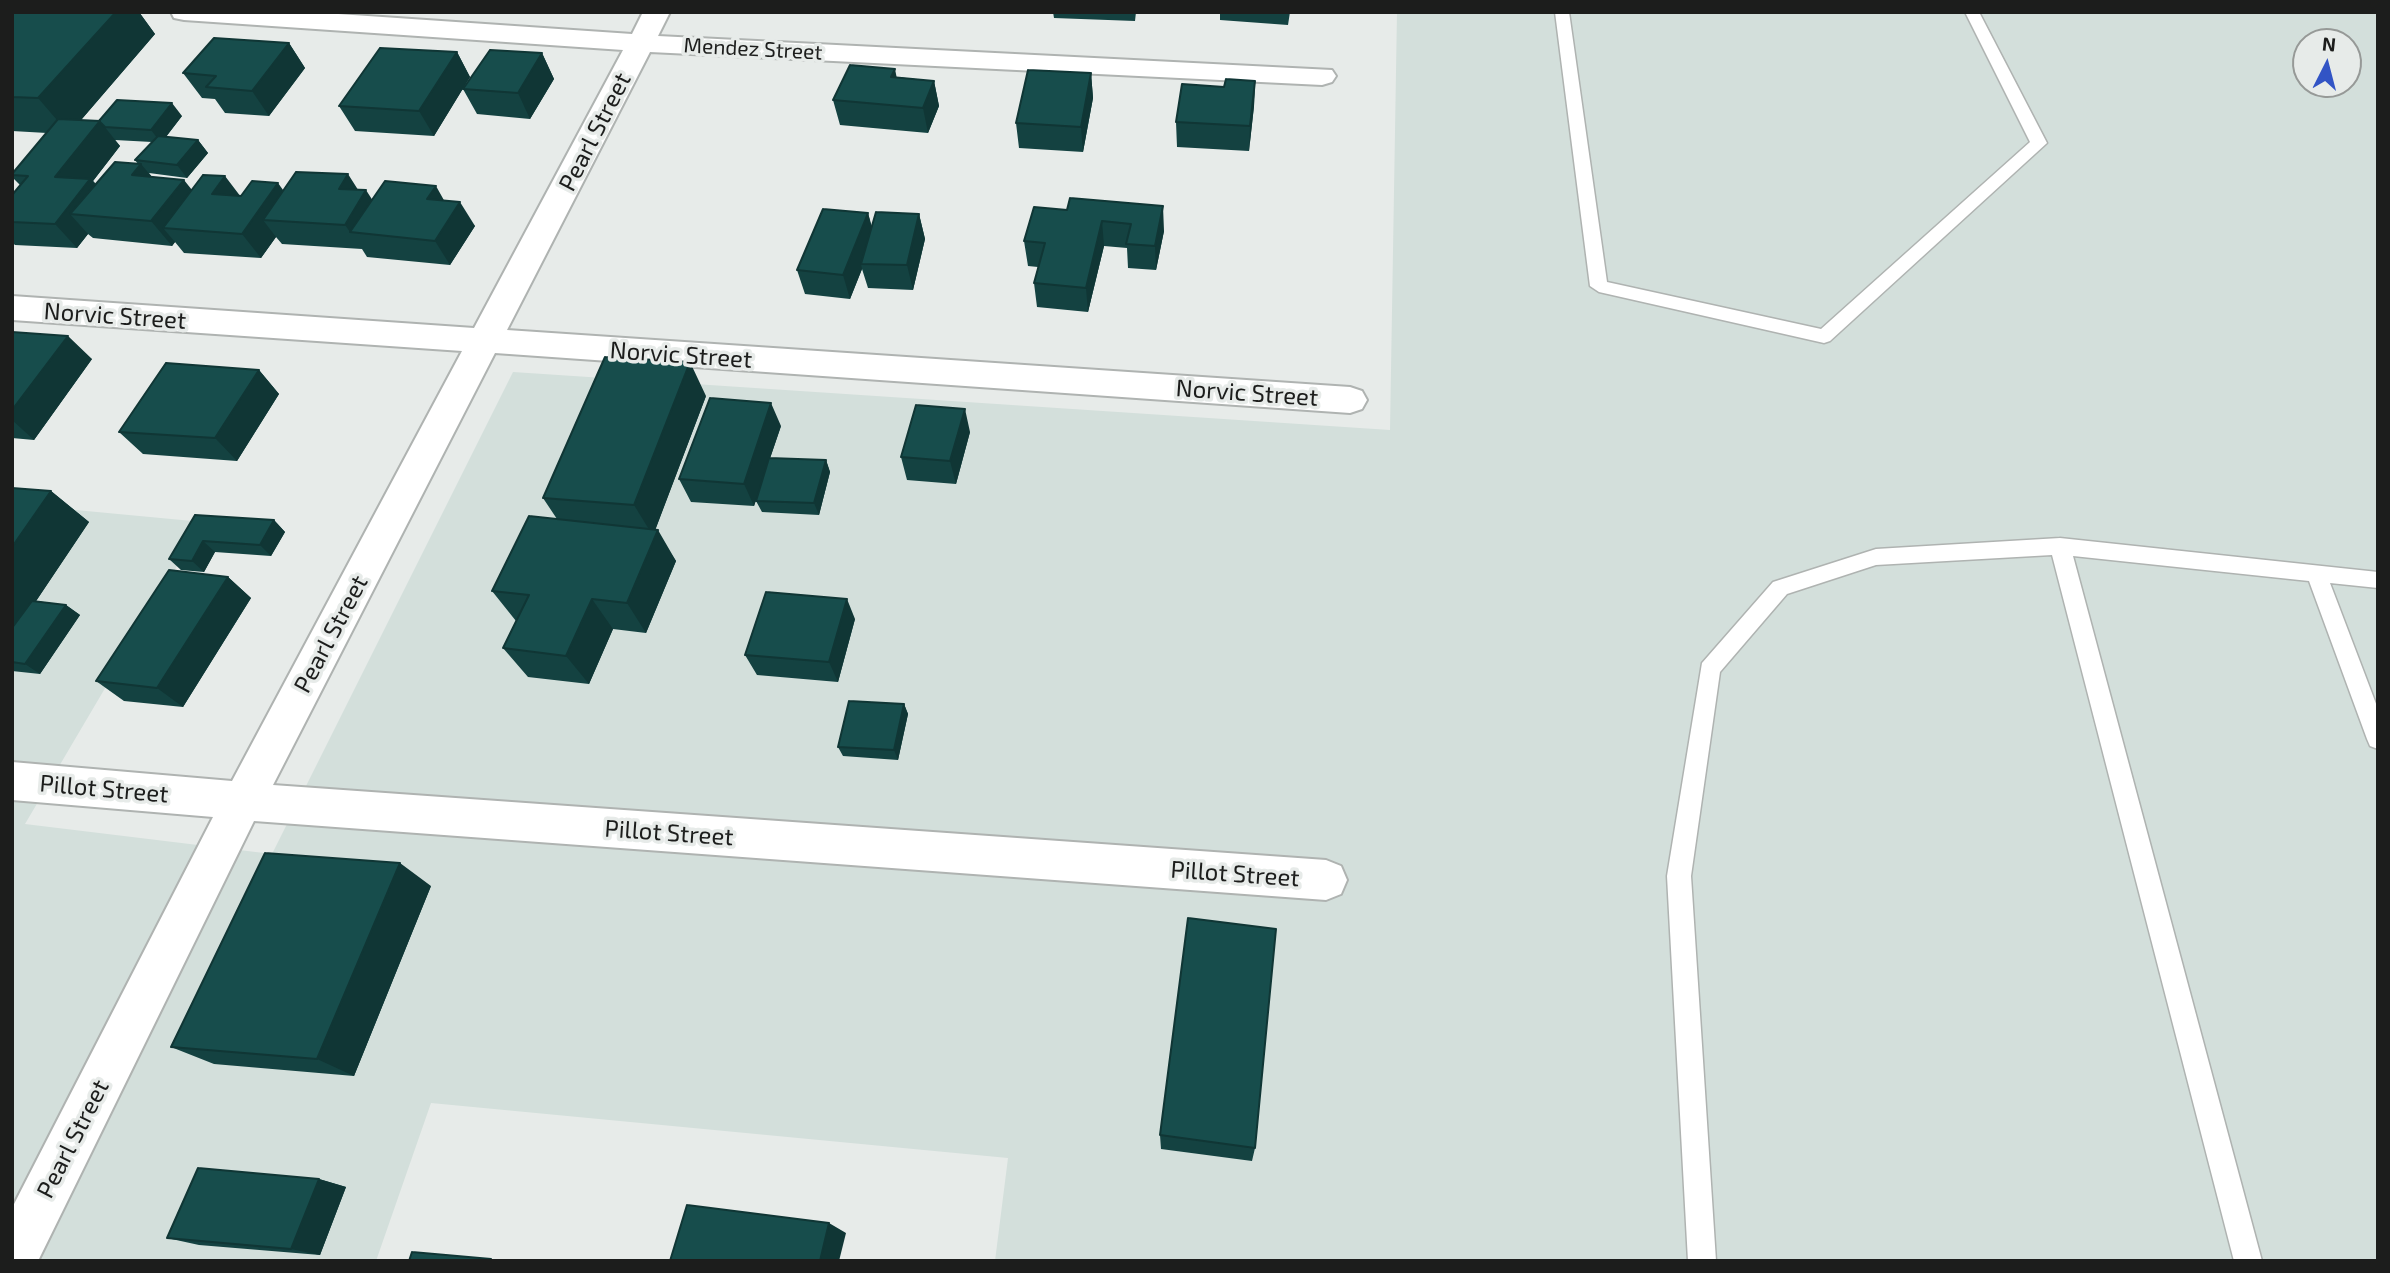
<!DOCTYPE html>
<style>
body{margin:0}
#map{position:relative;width:2390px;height:1273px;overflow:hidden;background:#e7ebe9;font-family:"Exo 2",sans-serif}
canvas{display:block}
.frame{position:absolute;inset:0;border:14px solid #1c1d1c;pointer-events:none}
.north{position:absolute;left:2292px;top:28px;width:70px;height:70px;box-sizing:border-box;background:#e7ebe9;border:2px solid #969997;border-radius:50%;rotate:6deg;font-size:19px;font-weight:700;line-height:28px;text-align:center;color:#1c1d1c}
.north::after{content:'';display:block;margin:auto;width:24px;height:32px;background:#3254c5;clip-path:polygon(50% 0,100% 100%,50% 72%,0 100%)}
</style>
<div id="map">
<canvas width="2390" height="1273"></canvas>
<div class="frame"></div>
<div class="north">N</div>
</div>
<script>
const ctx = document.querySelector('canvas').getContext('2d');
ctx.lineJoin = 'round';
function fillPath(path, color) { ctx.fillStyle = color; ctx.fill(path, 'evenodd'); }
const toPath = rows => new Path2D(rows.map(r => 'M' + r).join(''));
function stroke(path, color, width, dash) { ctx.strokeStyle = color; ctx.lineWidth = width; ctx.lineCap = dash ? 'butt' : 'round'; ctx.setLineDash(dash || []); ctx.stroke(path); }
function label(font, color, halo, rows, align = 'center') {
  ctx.font = font + ' "Exo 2",sans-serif'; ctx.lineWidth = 7; ctx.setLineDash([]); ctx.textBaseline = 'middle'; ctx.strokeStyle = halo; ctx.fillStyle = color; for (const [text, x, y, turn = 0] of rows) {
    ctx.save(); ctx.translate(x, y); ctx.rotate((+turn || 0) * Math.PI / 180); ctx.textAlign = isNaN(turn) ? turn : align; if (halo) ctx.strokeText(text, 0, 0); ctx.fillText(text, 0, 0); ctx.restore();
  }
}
const built = toPath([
 [1397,12,2378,12,2378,1261,995,1261,1008,1158,431,1103,376,1261,12,1261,12,504,203,522,25,824,272,854,513,372,1390,430],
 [2306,42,2348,42,2348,84,2306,84]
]);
const service = toPath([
 [1555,12,1569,12,1607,282,1821,329,2030,142,1965,12,1979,12,2047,143,1830,341,1824,343,1599,292,1590,286,1555,12],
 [2060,538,2378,572,2378,588,2330,583,2378,709,2378,749,2370,746,2367,739,2309,581,2073,556,2262,1261,2234,1261,2052,555,1876,565,1787,594,1720,672,1691,876,1716,1261,1688,1261,1667,876,1702,663,1773,582,1876,549,2060,538]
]);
const minor = toPath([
 [171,12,309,12,632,34,643,12,670,12,658,36,1332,70,1336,76,1332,82,1322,85,650,52,507,330,1350,387,1362,391,1367,400,1362,409,1350,413,495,353,273,785,1326,860,1341,866,1347,880,1341,894,1326,900,254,821,38,1261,12,1261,12,1208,213,817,12,800,12,762,232,781,462,351,12,320,12,296,474,328,623,50,184,20,174,18,171,12]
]);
const wall = toPath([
 [12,12,139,12,155,34,81,120,99,121,182,116,166,137,198,140,208,153,187,178,149,173,152,177,192,190,240,196,283,190,358,190,372,200,444,200,475,226,450,265,367,257,362,249,282,244,276,237,261,258,184,253,175,242,172,246,93,238,88,234,77,248,15,245,12,242,12,195,20,185,12,177,12,174,47,133,12,131],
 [115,140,152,142,135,160,138,164,96,184,93,181,120,146],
 [1053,12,1136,12,1135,21,1054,18],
 [1220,12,1290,12,1288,25,1220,20],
 [289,43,305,68,269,116,225,113,215,99,202,98,183,73],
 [457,52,470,77,434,136,355,131,339,106],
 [542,53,554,79,530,119,477,114,463,89],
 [1091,73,1093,98,1083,152,1019,148,1016,123],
 [897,77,934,81,939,106,928,133,840,125,833,100],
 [1255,81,1254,106,1249,151,1177,147,1176,122,1224,87],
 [1067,210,1164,231,1156,270,1128,268,1127,248,1104,246,1088,312,1037,307,1034,283,1038,267,1028,266,1024,241],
 [868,213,872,227,919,214,925,239,913,290,868,288,862,269,850,299,805,294,797,270],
 [12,332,92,359,34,440,12,438],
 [259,370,279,394,237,461,143,454,119,432],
 [706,396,655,530,676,561,646,633,613,629,589,684,528,677,503,648,516,621,492,591,557,519,543,498],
 [781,426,770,458,826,460,830,472,819,515,762,512,756,501,761,485,754,506,691,502,679,479],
 [970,432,956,484,907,480,901,457],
 [12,488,51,491,89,522,36,601,66,605,80,615,40,674,12,671],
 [195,515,274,520,285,532,271,556,215,552,204,572,181,570,169,559],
 [228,577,251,598,183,707,124,701,96,681],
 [855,619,838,682,757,675,745,655],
 [904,704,908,714,898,760,843,756,838,747],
 [431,886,354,1076,214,1064,171,1047],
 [1160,1135,1255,1148,1252,1161,1161,1149],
 [319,1179,346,1187,320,1255,199,1245,167,1238]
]);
const shadedWall = toPath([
 [116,12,139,12,155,34,69,134,38,98],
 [289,43,305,68,269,116,252,91],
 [457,52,470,77,434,136,419,111],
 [542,53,554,79,530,119,518,93],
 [895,69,900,94,891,77],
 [1091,73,1093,98,1083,152,1081,127],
 [934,81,939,106,928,133,923,108],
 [1255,81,1254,106,1249,151,1250,126],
 [172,103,182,116,161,143,151,130],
 [100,121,120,146,93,181,112,203,70,214,88,234,77,248,55,224,55,177],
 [198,140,208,153,187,178,177,165],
 [141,164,162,189,132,175],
 [348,174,362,196,366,190,382,215,350,232,345,225,339,189],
 [225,176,244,201,212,194],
 [184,180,204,205,163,228,175,242,172,246,151,221],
 [278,183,296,208,263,220,276,237,261,258,242,234],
 [436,186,450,211,427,199],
 [460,202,475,226,450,265,435,241],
 [1163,206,1164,231,1156,270,1155,246],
 [868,213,874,238,861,264,862,269,850,299,843,275],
 [919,214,925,239,913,290,907,265],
 [1102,221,1104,246,1088,312,1086,288],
 [68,336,92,359,34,440,12,420,12,410],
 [690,362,706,396,653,536,634,505],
 [259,370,279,394,237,461,215,438],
 [771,403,781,426,754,506,744,484],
 [965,409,970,432,956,484,950,461],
 [826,460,830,472,819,515,814,503],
 [51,491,89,522,12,637,12,547],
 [274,520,285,532,271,556,260,545],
 [658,530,676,561,646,633,627,603],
 [203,541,215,552,204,572,192,561],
 [228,577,251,598,183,707,157,688],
 [592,599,613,629,589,684,566,656],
 [847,599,855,619,838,682,829,662],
 [66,605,80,615,40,674,25,664],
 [904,704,908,714,898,760,894,750],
 [400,863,431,886,354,1076,317,1059],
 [319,1179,346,1187,320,1255,291,1249],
 [829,1223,846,1233,839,1261,820,1261]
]);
const building = toPath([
 [12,12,116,12,38,98,12,97,12,12],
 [214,38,289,43,252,91,206,87,216,76,183,73,214,38],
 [380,48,457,52,419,111,339,106,380,48],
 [490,50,542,53,518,93,463,89,490,50],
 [850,65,895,69,891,77,934,81,923,108,833,100,850,65],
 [1028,70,1091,73,1081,127,1016,123,1028,70],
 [1226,79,1255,81,1250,126,1176,122,1182,84,1224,87,1226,79],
 [117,100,172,103,151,130,105,127,99,121,117,100],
 [58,119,100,121,55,177,90,179,55,224,12,222,12,195,28,176,12,175,12,174,58,119],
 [158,136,198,140,177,165,135,160,158,136],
 [115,162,141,164,132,175,184,180,151,221,70,214,115,162],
 [296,172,348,174,339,189,366,190,345,225,263,220,296,172],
 [203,175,225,176,212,194,241,196,252,181,278,183,242,234,163,228,203,175],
 [385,181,436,186,427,199,460,202,435,241,350,232,385,181],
 [1070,198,1163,206,1155,246,1126,244,1131,224,1102,221,1086,288,1034,283,1045,243,1024,241,1034,207,1067,210,1070,198],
 [823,209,868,213,843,275,797,270,823,209],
 [876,212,919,214,907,265,861,264,876,212],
 [12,332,68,336,12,410,12,332],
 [605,357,690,362,634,505,543,498,605,357],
 [166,363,259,370,215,438,119,432,166,363],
 [710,398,771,403,744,484,679,479,710,398],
 [916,405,965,409,950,461,901,457,916,405],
 [769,458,826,460,814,503,756,501,769,458],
 [12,488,51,491,12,547,12,488],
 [195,515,274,520,260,545,203,541,192,561,169,559,195,515],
 [529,516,658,530,627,603,592,599,566,656,503,648,529,595,492,591,529,516],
 [169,570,228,577,157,688,96,681,169,570],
 [766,592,847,599,829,662,745,655,766,592],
 [32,601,66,605,25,664,12,662,12,628,32,601],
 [849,701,904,704,894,750,838,747,849,701],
 [265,853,400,863,317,1059,171,1047,265,853],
 [1188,918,1276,929,1255,1148,1160,1135,1188,918],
 [198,1168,319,1179,291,1249,167,1238,198,1168],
 [687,1205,829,1223,820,1261,670,1261,687,1205],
 [412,1252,491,1259,490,1261,409,1261,412,1252]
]);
const farStreetnames = [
 ["Mendez Street",753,49,3]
];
const streetNames = [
 ["Pearl Street",595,132,-63],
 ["Norvic Street",115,316,4],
 ["Norvic Street",681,355,4],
 ["Norvic Street",1247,393,4],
 ["Pearl Street",331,634,-62],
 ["Pillot Street",104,789,5],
 ["Pillot Street",669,833,4],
 ["Pillot Street",1235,874,4],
 ["Pearl Street",73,1139,-63]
];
fillPath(built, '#d3dfdb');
stroke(service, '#afb3b1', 3);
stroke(minor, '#afb3b1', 4);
fillPath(service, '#fff');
fillPath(minor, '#fff');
fillPath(wall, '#144241');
fillPath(shadedWall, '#103635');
fillPath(building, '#174d4c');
stroke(building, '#103635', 2);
label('21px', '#1c1d1c', '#e7ebe9', farStreetnames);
label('24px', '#1c1d1c', '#e7ebe9', streetNames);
</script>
